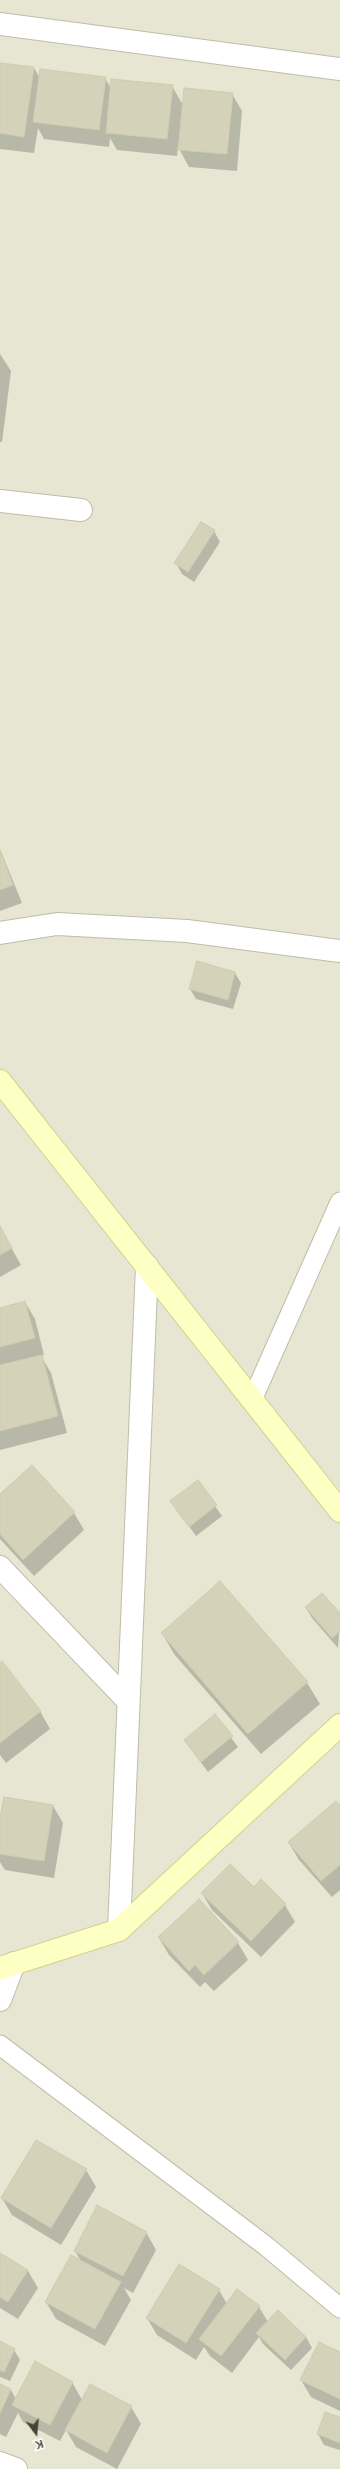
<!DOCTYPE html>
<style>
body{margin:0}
#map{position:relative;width:340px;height:2469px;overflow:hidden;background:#f3f3e5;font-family:Arial,sans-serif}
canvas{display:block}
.north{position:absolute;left:16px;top:2413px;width:40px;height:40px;-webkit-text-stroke:3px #fff;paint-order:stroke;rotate:164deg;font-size:11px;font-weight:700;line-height:16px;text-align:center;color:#464435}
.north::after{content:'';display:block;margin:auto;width:14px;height:18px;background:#464435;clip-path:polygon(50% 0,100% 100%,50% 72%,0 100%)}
</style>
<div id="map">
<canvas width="340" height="2469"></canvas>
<div class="north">K</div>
</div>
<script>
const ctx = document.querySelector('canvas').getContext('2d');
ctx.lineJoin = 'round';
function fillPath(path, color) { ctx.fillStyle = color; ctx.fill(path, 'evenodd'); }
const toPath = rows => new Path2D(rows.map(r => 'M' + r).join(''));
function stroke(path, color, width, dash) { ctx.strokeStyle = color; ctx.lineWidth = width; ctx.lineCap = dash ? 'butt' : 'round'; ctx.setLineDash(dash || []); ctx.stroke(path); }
const residential = toPath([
 [0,0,340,0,340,2469,0,2469]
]);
const shadow = toPath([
 [0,64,34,68,40,78,105,78,111,88,172,86,183,105,232,94,242,111,237,171,189,167,178,147,177,156,117,150,110,138,109,147,44,139,38,128,34,153,0,149],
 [0,354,11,371,2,442,0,442],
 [214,531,220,542,194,582,182,574,176,563],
 [0,849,22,903,0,911],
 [235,973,241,983,233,1009,196,999,190,989],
 [0,1228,21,1265,0,1277],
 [25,1302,35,1319,44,1355,41,1356,51,1373,67,1433,0,1450,0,1309],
 [198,1482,222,1516,196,1536,172,1502],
 [0,1496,74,1513,84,1530,34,1576,0,1539],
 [220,1583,307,1683,320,1704,261,1754,174,1654,162,1633],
 [306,1608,340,1614,338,1648,312,1618],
 [0,1664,40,1711,50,1729,6,1763,0,1755],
 [215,1716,238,1747,208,1772,185,1741],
 [53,1806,63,1823,54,1878,5,1870,0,1862,0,1822],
 [340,1807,340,1890,332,1897,299,1860,289,1843],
 [254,1888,285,1905,295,1922,261,1957,212,1910,202,1893],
 [159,1938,238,1943,248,1960,214,1991,205,1982,200,1987,169,1955],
 [86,2170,96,2187,61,2245,12,2215,2,2198],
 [146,2232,156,2250,133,2293,124,2288,131,2300,105,2346,56,2319,46,2302,81,2261,75,2251],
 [0,2254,28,2271,38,2288,18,2319,0,2308],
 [219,2290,227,2304,259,2307,268,2322,306,2337,312,2348,291,2370,263,2344,259,2337,232,2373,210,2356,204,2347,196,2360,157,2335,147,2318],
 [0,2342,14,2350,20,2360,10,2381,0,2377],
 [340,2353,340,2411,311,2397,301,2380],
 [72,2382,82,2400,131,2407,141,2424,117,2469,76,2447,66,2430,60,2441,23,2422,18,2413,6,2437,0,2434,0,2385,11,2390,16,2399],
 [340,2419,340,2450,324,2445,318,2434]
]);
const building = toPath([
 [0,63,34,67,24,137,0,133,0,63],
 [40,69,106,77,99,130,33,122,40,69],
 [111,79,173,85,167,139,106,133,111,79],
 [184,88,233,93,227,154,178,150,184,88],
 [201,522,215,530,188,572,174,563,201,522],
 [0,850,13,885,0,890,0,850],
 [197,961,235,972,228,1000,189,989,197,961],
 [0,1226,12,1248,0,1255,0,1226],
 [25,1301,35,1338,0,1347,0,1308,25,1301],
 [42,1355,58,1416,0,1431,0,1365,42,1355],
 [32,1465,75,1512,23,1560,0,1534,0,1494,32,1465],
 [198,1480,217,1505,189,1527,170,1501,198,1480],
 [220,1581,308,1682,248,1734,161,1633,220,1581],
 [322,1593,340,1613,340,1631,332,1638,305,1607,322,1593],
 [2,1661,41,1711,0,1743,0,1663,2,1661],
 [215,1714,233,1736,201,1762,184,1740,215,1714],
 [4,1797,53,1805,44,1861,0,1854,0,1817,4,1797],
 [336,1801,340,1805,340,1865,321,1881,288,1842,336,1801],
 [230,1864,254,1887,261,1879,286,1904,251,1941,201,1893,230,1864],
 [199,1899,239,1942,204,1975,195,1965,189,1971,158,1937,199,1899],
 [36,2140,87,2169,51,2228,1,2198,36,2140],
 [97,2205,147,2232,123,2276,74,2251,97,2205],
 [0,2253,28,2270,8,2302,0,2297,0,2253],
 [71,2255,121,2282,95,2329,45,2302,71,2255],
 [179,2264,220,2289,186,2343,146,2318,179,2264],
 [237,2289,260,2306,221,2356,199,2339,237,2289],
 [278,2310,306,2337,285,2360,256,2333,278,2310],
 [0,2341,15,2349,4,2372,0,2370,0,2341],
 [319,2342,340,2352,340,2399,300,2380,319,2342],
 [35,2361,73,2382,50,2425,12,2405,35,2361],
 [0,2384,11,2389,0,2413,0,2384],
 [90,2384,132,2406,107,2453,65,2430,90,2384],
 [325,2412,340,2417,340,2443,317,2434,325,2412]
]);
const lane = toPath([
 [252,1400,340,1202],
 [0,2045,266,2246,340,2308]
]);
const street = toPath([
 [0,24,340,69],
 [0,501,81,510],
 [0,933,57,924,187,931,340,951],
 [0,1567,128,1701],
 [119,1930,147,1266],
 [0,2000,14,1963],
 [0,2463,16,2469]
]);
const secondary = toPath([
 [0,1081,340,1511],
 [0,1968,119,1930,340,1725]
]);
fillPath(residential, '#e7e6d3');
fillPath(shadow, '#0003');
fillPath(building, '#d5d2ba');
stroke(building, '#d0ccad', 1);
stroke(lane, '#bfbda8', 21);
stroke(street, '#bfbda8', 24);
stroke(secondary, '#d2d191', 24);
stroke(lane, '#fff', 19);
stroke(street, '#fff', 22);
stroke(secondary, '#feffc3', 22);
</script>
